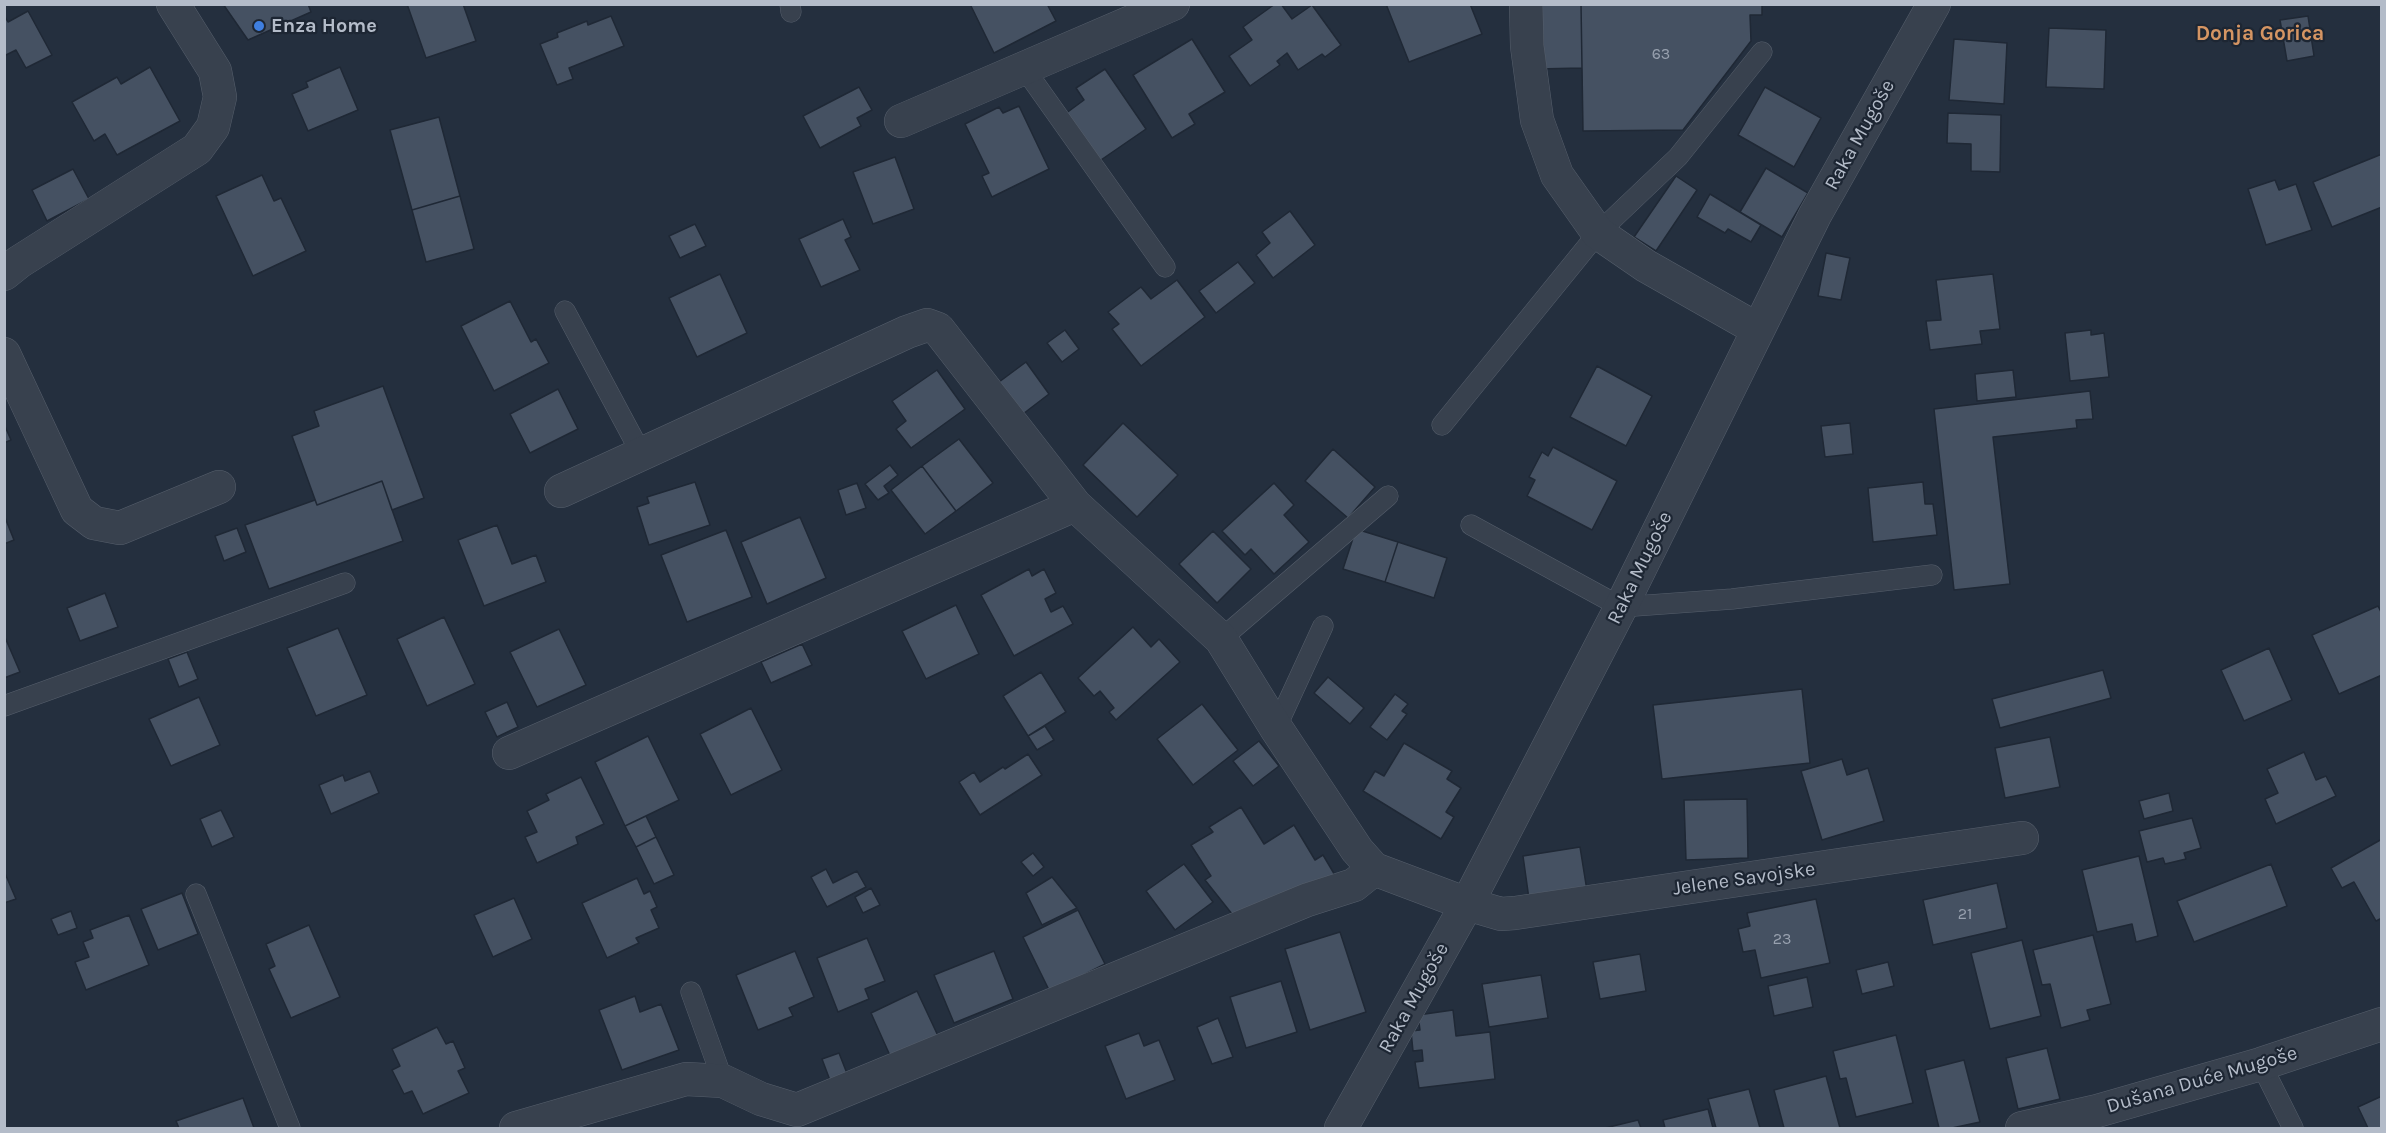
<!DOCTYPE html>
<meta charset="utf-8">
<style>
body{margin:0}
#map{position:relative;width:2386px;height:1133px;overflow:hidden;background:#242f3e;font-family:Karla,sans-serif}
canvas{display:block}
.frame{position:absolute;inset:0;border:6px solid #b4bcc9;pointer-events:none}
</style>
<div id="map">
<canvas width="2386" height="1133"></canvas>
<div class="frame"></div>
</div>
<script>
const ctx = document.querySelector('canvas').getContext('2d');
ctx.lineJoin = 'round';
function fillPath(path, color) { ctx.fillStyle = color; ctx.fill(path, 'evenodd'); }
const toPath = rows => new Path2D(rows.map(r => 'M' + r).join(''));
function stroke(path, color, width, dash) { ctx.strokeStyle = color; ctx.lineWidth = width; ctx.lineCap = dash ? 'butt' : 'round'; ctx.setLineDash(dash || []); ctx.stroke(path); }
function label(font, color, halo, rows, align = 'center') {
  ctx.font = font + ' Karla,sans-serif'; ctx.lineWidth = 4.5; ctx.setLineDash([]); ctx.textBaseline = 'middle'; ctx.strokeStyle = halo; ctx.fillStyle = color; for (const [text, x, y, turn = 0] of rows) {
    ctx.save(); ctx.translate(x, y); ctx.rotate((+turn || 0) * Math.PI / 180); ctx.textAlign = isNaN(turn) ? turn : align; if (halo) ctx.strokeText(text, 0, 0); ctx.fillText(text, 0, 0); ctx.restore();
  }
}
const building = toPath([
 [223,4,308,4,311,12,248,40,223,4],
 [407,4,463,4,476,41,426,58,407,4],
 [970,4,1047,4,1056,21,994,53,970,4],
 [1275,4,1281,4,1292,19,1312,5,1341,45,1325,57,1322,54,1298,70,1287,53,1277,61,1280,65,1250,86,1229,56,1252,40,1243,27,1275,4],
 [1386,4,1470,4,1482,34,1409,62,1386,4],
 [1536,4,1581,4,1582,68,1537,69,1536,4],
 [1581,4,1762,4,1762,15,1750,15,1751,41,1683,130,1583,131,1581,4],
 [28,11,52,55,26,68,16,50,4,56,4,15,8,22,28,11],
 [611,16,624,46,569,68,573,79,557,85,540,44,558,37,557,33,587,21,588,25,611,16],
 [2308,16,2314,56,2287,61,2280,20,2308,16],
 [2049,28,2106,30,2104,89,2046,87,2049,28],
 [1192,39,1225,92,1189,114,1195,124,1172,138,1133,75,1192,39],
 [1954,39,2007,43,2004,104,1949,100,1954,39],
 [150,67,180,121,117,155,105,134,94,141,72,102,117,77,121,84,150,67],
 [340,67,358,110,308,131,292,94,308,87,306,82,340,67],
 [1105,69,1146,129,1098,162,1065,114,1084,100,1076,88,1105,69],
 [859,87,872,110,857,118,861,126,820,148,803,116,859,87],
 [1765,87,1821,118,1794,167,1738,135,1765,87],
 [1019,106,1049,169,992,197,982,176,989,173,965,124,999,107,1003,113,1019,106],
 [1948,113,2001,115,2000,172,1971,171,1971,144,1947,143,1948,113],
 [439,117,460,196,412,210,390,130,439,117],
 [2382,154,2382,207,2332,227,2313,182,2382,154],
 [895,157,914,209,873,224,853,172,895,157],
 [1766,168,1808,193,1782,237,1740,212,1766,168],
 [73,169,89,199,47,221,32,190,73,169],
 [262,175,274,201,281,198,306,251,253,276,216,196,262,175],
 [1676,176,1697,190,1656,251,1634,237,1676,176],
 [2275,180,2279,190,2296,184,2312,230,2266,245,2248,189,2275,180],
 [1710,194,1761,225,1751,242,1728,229,1725,233,1697,217,1710,194],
 [460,196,474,249,426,262,412,210,460,196],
 [1290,211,1315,245,1273,278,1256,255,1270,243,1262,232,1290,211],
 [843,219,851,237,845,240,860,270,821,287,799,239,843,219],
 [695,224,706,246,680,258,669,236,695,224],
 [1826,253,1850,258,1841,300,1818,296,1826,253],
 [1238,262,1255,283,1216,313,1199,291,1238,262],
 [720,274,747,333,697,357,669,298,720,274],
 [1993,274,2000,329,1980,331,1982,344,1930,350,1926,321,1941,320,1936,280,1993,274],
 [1177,280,1205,317,1141,366,1112,329,1119,324,1108,312,1141,287,1151,299,1177,280],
 [510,301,531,342,536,339,549,363,494,391,461,326,510,301],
 [1065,330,1079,349,1062,362,1047,343,1065,330],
 [2091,330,2091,335,2104,333,2109,377,2070,381,2065,333,2091,330],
 [1026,362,1049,394,1019,417,995,385,1026,362],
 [1597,366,1652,396,1626,446,1570,417,1597,366],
 [937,370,965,409,911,448,896,429,906,421,892,401,937,370],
 [2013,370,2016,397,1977,401,1975,374,2013,370],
 [383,386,424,498,392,510,382,481,317,505,292,436,319,426,314,411,383,386],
 [558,389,578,429,530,453,510,414,558,389],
 [2090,391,2093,419,2076,420,2077,428,1993,437,2010,584,1954,590,1934,409,2090,391],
 [1123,423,1178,475,1137,517,1083,465,1123,423],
 [1850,423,1853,454,1825,457,1821,426,1850,423],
 [4,424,11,440,4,443,4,424],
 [959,439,993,483,956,511,922,466,959,439],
 [1553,447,1617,481,1592,530,1527,496,1535,480,1529,477,1542,452,1548,456,1553,447],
 [1333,449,1375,487,1348,518,1305,481,1333,449],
 [890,465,898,475,884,486,889,493,878,500,865,484,890,465],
 [922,466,956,511,925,534,891,490,922,466],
 [382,481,403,541,269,589,245,525,315,500,317,505,382,481],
 [695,482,710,525,649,545,637,507,649,503,647,497,695,482],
 [1923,482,1925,504,1933,504,1937,535,1873,542,1868,488,1923,482],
 [857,483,866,508,846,515,838,490,857,483],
 [1274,483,1294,505,1284,515,1309,542,1274,574,1251,549,1245,555,1222,531,1274,483],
 [4,515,14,540,4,544,4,515],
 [800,517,826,578,767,604,741,542,800,517],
 [497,525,512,564,536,555,546,582,484,606,458,540,497,525],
 [237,528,246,552,224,561,215,536,237,528],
 [1356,529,1398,542,1385,582,1343,569,1356,529],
 [726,530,752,597,687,622,661,555,726,530],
 [1213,531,1251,569,1217,603,1179,564,1213,531],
 [1398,542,1447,558,1434,598,1385,582,1398,542],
 [1029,569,1032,576,1044,569,1056,593,1045,599,1051,612,1063,606,1073,624,1014,656,981,595,1029,569],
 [105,593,118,627,80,641,67,608,105,593],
 [956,605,979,654,926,679,902,631,956,605],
 [2378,606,2382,614,2382,675,2339,694,2312,635,2378,606],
 [444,617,475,684,427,706,397,639,444,617],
 [1133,627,1151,647,1159,639,1180,662,1116,720,1109,712,1114,708,1100,691,1094,696,1078,678,1133,627],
 [338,628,367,695,316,716,287,648,338,628],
 [559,629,586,685,537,707,510,652,559,629],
 [4,635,20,672,4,678,4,635],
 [802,644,812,665,771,683,761,662,802,644],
 [2269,648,2292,700,2244,721,2221,670,2269,648],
 [187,652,198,679,179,687,168,659,187,652],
 [2103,670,2111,698,2000,728,1992,699,2103,670],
 [1041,672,1066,712,1028,736,1003,696,1041,672],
 [1328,677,1364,708,1350,724,1314,693,1328,677],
 [1802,689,1810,763,1662,779,1653,705,1802,689],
 [1395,694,1408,704,1402,711,1407,714,1387,740,1370,727,1395,694],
 [199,697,220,745,171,766,149,719,199,697],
 [507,702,518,727,497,737,485,712,507,702],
 [1202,704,1238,750,1193,785,1157,739,1202,704],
 [751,708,782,770,731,795,700,734,751,708],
 [1045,726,1054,740,1037,750,1028,736,1045,726],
 [648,736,679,800,625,826,595,762,648,736],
 [2050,737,2060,787,2005,798,1995,748,2050,737],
 [1259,741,1279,766,1253,786,1233,761,1259,741],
 [1404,743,1452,771,1447,779,1461,788,1446,812,1454,817,1441,839,1363,791,1375,771,1384,776,1404,743],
 [2304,752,2316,780,2326,776,2336,796,2276,824,2265,799,2278,793,2267,769,2304,752],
 [1028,754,1042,775,980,815,959,782,974,772,980,782,1003,767,1005,769,1028,754],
 [1842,759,1847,775,1868,768,1884,821,1822,840,1801,771,1842,759],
 [370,771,379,793,331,814,319,785,343,775,345,781,370,771],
 [581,777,604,824,576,837,578,844,537,863,525,837,537,832,527,811,549,800,546,794,581,777],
 [2169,793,2173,811,2144,819,2139,801,2169,793],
 [1747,799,1748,858,1686,860,1684,800,1747,799],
 [1241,807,1264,844,1294,825,1315,860,1323,855,1339,882,1236,919,1205,880,1211,876,1191,845,1213,832,1209,827,1241,807],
 [221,810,234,837,212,847,200,819,221,810],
 [646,816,656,837,636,847,625,826,646,816],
 [2192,818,2201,848,2184,853,2186,859,2165,864,2163,858,2147,862,2139,831,2192,818],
 [656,837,674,875,654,884,636,847,656,837],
 [2382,839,2382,918,2376,921,2354,882,2342,888,2331,868,2382,839],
 [1580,847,1588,897,1530,906,1523,856,1580,847],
 [1033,853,1044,867,1033,876,1021,862,1033,853],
 [2139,856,2158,936,2136,942,2132,924,2097,932,2082,870,2139,856],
 [1184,864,1213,902,1175,930,1146,891,1184,864],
 [2271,864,2287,906,2194,942,2177,901,2271,864],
 [826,869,833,883,857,871,866,887,827,907,811,877,826,869],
 [4,871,16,899,4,903,4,871],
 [1052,877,1077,908,1042,925,1026,893,1052,877],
 [637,878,644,894,650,891,657,907,651,910,659,928,636,938,639,943,607,958,582,903,637,878],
 [1997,883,2007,928,1933,945,1923,900,1997,883],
 [871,888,880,905,863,913,855,897,871,888],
 [182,893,198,934,158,950,141,909,182,893],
 [514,898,532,939,493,957,474,915,514,898],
 [1816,899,1830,963,1761,978,1755,950,1743,952,1738,929,1750,926,1747,913,1816,899],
 [1078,910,1105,964,1050,992,1023,937,1078,910],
 [71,911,77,928,58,935,51,919,71,911],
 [129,915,149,965,86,990,75,962,89,957,83,942,93,938,90,930,129,915],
 [309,925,340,997,291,1018,269,969,275,966,266,944,309,925],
 [1340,932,1366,1012,1310,1030,1285,949,1340,932],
 [2093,935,2111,1004,2087,1010,2090,1020,2061,1028,2050,984,2042,985,2033,950,2093,935],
 [867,938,885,981,865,989,869,999,838,1012,817,958,867,938],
 [2022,940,2041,1016,1990,1029,1971,953,2022,940],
 [795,951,814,997,789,1008,793,1016,758,1030,736,975,795,951],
 [994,951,1013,999,954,1023,934,975,994,951],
 [1640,954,1646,991,1600,999,1593,962,1640,954],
 [1888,962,1894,986,1862,994,1856,970,1888,962],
 [1541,975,1548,1018,1489,1027,1482,984,1541,975],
 [1807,977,1813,1007,1774,1016,1768,986,1807,977],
 [1281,981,1297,1032,1246,1048,1230,997,1281,981],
 [917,991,939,1038,892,1060,871,1013,917,991],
 [635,996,640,1012,661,1004,679,1050,622,1070,599,1010,635,996],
 [1453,1010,1456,1036,1490,1032,1495,1079,1419,1088,1415,1062,1423,1061,1422,1050,1413,1051,1411,1031,1420,1030,1418,1015,1453,1010],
 [1218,1018,1233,1057,1212,1064,1197,1027,1218,1018],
 [437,1027,446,1044,453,1041,465,1068,458,1071,469,1093,423,1114,412,1091,404,1094,392,1070,400,1066,392,1049,437,1027],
 [1139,1033,1144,1046,1159,1040,1175,1080,1126,1099,1105,1046,1139,1033],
 [1896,1035,1913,1103,1856,1117,1846,1078,1840,1079,1833,1051,1896,1035],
 [2047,1048,2060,1099,2018,1109,2006,1058,2047,1048],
 [839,1053,848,1076,831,1083,822,1059,839,1053],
 [1964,1060,1980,1122,1952,1128,1939,1128,1925,1070,1964,1060],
 [1826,1076,1840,1128,1784,1128,1774,1090,1826,1076],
 [1749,1089,1760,1128,1716,1128,1708,1099,1749,1089],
 [2382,1096,2382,1128,2368,1128,2358,1107,2382,1096],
 [243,1098,254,1128,179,1128,176,1121,243,1098],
 [1708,1109,1713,1128,1665,1128,1663,1120,1708,1109],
 [1638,1120,1641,1128,1605,1128,1638,1120]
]);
const service = toPath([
 [790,4,791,12],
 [1024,68,1165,267],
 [565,311,642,455],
 [1442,425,1598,233,1678,157,1762,52],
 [1471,525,1621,607,1732,599,1932,575],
 [1221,639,1388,496],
 [4,706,345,583],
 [1276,728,1323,626],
 [196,894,290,1128],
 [691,992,723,1081],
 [2261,1064,2293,1128]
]);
const minor = toPath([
 [1526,4,1527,46,1537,120,1557,175,1598,233,1646,266,1757,329],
 [901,121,1173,4],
 [4,274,19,262,197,149,213,127,220,97,215,71,173,4],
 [4,354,77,510,94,523,120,528,219,487],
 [561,491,907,332,927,325,938,329,1075,505,1221,639,1276,728,1357,850,1374,869,1467,904,1501,914,1515,913,2022,838],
 [509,753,1075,505],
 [516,1128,686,1079,723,1081,761,1099,797,1110,1307,900,1354,885,1374,869],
 [1341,1128,1467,904,1621,607,1815,215,1934,4],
 [2022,1128,2097,1111,2261,1064,2382,1024]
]);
const markers = [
 [259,26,6,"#3f7fe0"]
];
const numberNames = [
 ["63",1661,54],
 ["21",1965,914],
 ["23",1782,939]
];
const poiNames = [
 ["Enza Home",271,26]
];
const streetNames = [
 ["Raka Mugoše",1860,135,-61],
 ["Raka Mugoše",1640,568,-64],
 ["Jelene Savojske",1744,879,-8],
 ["Raka Mugoše",1414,998,-61],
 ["Dušana Duće Mugoše",2202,1080,-16]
];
const neighbourhoodNames = [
 ["Donja Gorica",2260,34]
];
fillPath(building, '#455162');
stroke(building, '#1f2835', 1.5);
stroke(service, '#565f6c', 21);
stroke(minor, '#565f6c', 34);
stroke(service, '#38414e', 20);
stroke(minor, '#38414e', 33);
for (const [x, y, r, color] of markers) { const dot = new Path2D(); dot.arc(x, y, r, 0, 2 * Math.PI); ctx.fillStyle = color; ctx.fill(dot); stroke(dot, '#1d2633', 2); }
label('16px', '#98a1af', null, numberNames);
label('bold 20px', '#b4bcc9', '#1d2633', poiNames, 'left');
label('20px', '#b4bcc9', '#1d2633', streetNames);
label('bold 21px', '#d59563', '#1d2633', neighbourhoodNames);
</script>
